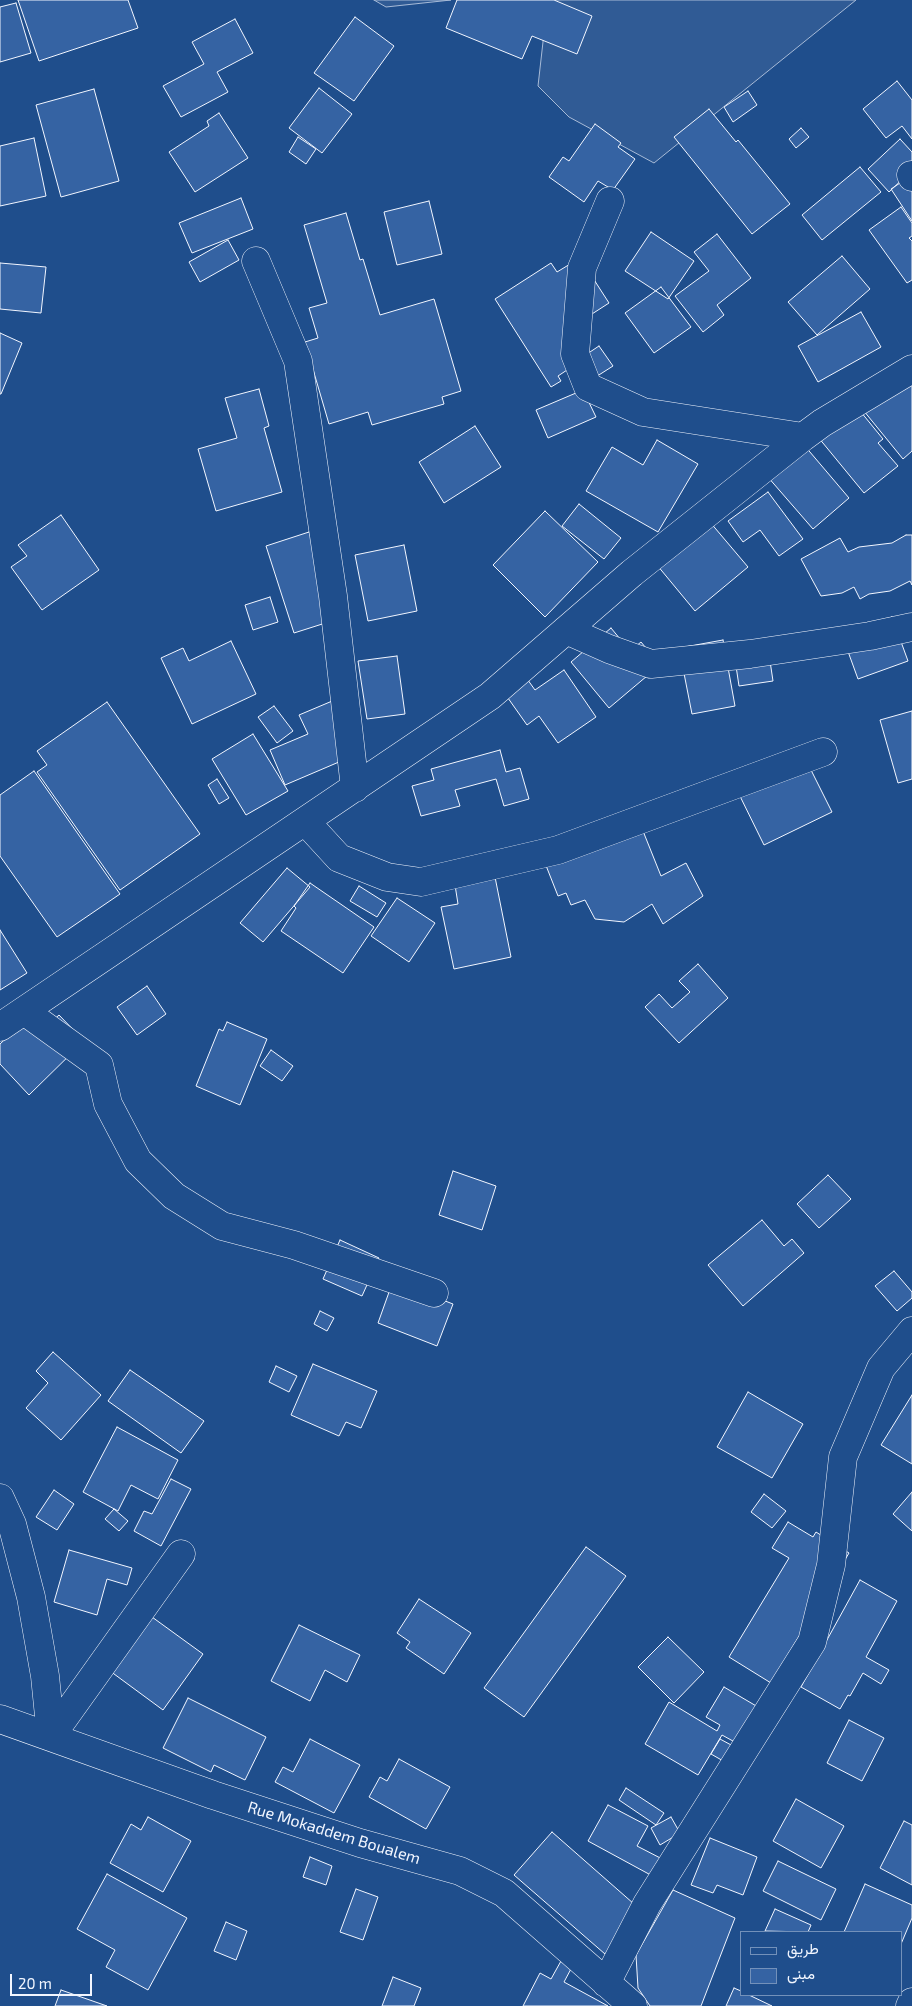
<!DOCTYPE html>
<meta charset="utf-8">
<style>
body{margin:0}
#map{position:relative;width:912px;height:2006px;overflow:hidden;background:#1f4e8c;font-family:"Exo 2",Vazirmatn,sans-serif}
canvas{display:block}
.legend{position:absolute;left:740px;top:1931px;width:162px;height:65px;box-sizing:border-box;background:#1f4e8c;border:1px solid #7391ba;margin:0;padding:6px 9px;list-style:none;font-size:15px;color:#f2f6ff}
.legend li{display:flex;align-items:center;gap:10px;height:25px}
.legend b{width:25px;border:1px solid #7391ba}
.scale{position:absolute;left:10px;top:1974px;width:82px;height:22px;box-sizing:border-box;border:2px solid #f2f6ff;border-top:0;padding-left:6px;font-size:15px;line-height:18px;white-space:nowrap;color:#f2f6ff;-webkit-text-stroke:4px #1f4e8c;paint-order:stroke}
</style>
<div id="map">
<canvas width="912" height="2006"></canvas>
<ul class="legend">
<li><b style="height:6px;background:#1f4e8c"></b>طريق</li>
<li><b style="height:14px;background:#3563a3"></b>مبنى</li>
</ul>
<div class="scale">20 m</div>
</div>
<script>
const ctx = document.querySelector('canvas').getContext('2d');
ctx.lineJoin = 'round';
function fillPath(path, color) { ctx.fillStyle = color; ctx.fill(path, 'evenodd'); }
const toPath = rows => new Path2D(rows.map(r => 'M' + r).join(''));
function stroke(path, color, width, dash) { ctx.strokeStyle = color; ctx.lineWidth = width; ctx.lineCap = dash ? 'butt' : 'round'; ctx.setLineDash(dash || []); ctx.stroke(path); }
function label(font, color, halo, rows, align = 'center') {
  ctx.font = font + ' "Exo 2",sans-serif'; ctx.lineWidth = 4; ctx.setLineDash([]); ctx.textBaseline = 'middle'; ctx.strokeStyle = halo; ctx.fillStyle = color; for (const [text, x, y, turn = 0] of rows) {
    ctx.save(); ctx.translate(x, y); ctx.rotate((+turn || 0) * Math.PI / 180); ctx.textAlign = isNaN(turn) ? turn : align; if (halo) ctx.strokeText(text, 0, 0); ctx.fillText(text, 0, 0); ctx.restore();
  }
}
const built = toPath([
 [374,0,451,0,386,7,374,0],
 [475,0,856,0,654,163,569,117,538,86,544,33,475,0]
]);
const building = toPath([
 [18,0,128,0,138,28,39,61,18,0],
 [457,0,554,0,592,16,577,54,532,36,522,59,446,28,457,0],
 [16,3,31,53,0,62,0,7,16,3],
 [355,17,394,46,354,101,314,73,355,17],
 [235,19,253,53,217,72,228,92,181,117,163,86,204,64,192,42,235,19],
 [897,81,912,100,912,139,902,126,886,138,863,109,897,81],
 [319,88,352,114,322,153,289,128,319,88],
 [94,89,119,181,61,197,36,105,94,89],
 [748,91,757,105,733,122,724,107,748,91],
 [709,109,736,142,738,140,790,204,752,234,674,137,709,109],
 [219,113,248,158,195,192,169,152,209,126,207,121,219,113],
 [595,124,621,143,618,147,635,159,613,190,598,181,584,202,549,177,563,157,569,161,595,124],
 [801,128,809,137,796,148,789,139,801,128],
 [298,137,316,149,306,164,289,152,298,137],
 [34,138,46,196,0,206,0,146,34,138],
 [900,139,912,152,912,170,889,192,868,169,900,139],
 [860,167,881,192,822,240,802,215,860,167],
 [912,175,912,221,891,189,912,175],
 [241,198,253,229,192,253,179,223,241,198],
 [429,201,442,254,397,265,384,212,429,201],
 [901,207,912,223,912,236,909,238,912,241,912,280,907,283,869,230,901,207],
 [346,213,360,260,363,259,380,315,434,299,461,391,442,397,444,404,372,425,368,412,329,424,305,342,318,338,309,308,327,303,304,225,346,213],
 [651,232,694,261,668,299,625,271,651,232],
 [717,234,751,278,717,305,724,315,703,332,675,296,709,271,694,252,717,234],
 [228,240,239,260,200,282,189,262,228,240],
 [842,256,870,289,817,335,788,302,842,256],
 [580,258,609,303,564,332,582,360,558,376,561,381,551,387,495,299,551,263,557,272,580,258],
 [0,263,46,267,41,313,0,309,0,263],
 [661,287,691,327,654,353,625,313,661,287],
 [861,312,881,347,818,382,798,346,861,312],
 [0,333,22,343,1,394,0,394,0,333],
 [599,346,613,366,591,380,578,360,599,346],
 [912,362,912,451,903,459,859,405,912,362],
 [259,389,269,426,264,428,282,492,216,511,198,449,237,438,225,398,259,389],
 [583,390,596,417,548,438,536,410,583,390],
 [856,406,883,439,878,443,898,466,864,493,818,437,856,406],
 [475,426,501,467,444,503,419,462,475,426],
 [657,440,698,464,658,532,586,491,612,447,643,465,657,440],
 [804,445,849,498,813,529,767,476,804,445],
 [768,492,803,539,779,556,760,530,743,542,728,521,768,492],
 [579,504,621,538,604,559,562,526,579,504],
 [545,511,598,562,545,617,493,565,545,511],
 [61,515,99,570,42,610,11,567,27,556,18,545,61,515],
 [704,515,748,567,695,611,652,559,704,515],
 [309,532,338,619,294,633,266,546,309,532],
 [906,535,912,535,912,585,910,581,890,591,869,594,860,599,854,587,842,593,821,596,801,559,840,538,848,552,859,547,892,543,906,535],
 [404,545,417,611,368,621,355,555,404,545],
 [270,597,278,622,253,630,245,605,270,597],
 [892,617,908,661,858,679,842,635,892,617],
 [611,628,630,651,641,642,660,665,609,708,571,662,611,628],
 [723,640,735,706,692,714,679,648,723,640],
 [231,641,256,694,192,724,161,658,183,648,189,661,231,641],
 [767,641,773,681,739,686,733,646,767,641],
 [397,656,405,714,367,719,358,661,397,656],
 [564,670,596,717,558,743,539,716,527,725,503,691,525,676,535,690,564,670],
 [337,699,360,753,285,785,270,750,308,734,299,715,337,699],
 [107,702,200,834,120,890,37,772,47,765,37,751,107,702],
 [274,706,293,731,277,743,258,717,274,706],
 [912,711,912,779,898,783,880,720,912,711],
 [253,734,288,791,246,815,212,759,253,734],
 [500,750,506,772,520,768,529,799,504,806,496,779,455,790,460,806,421,816,412,786,434,780,431,769,500,750],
 [802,752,832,812,764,845,734,784,802,752],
 [34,771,120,894,57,937,0,856,0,795,34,771],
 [217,779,229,798,219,804,208,785,217,779],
 [641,826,661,876,686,863,703,896,663,924,652,904,624,922,595,919,585,900,571,905,566,893,558,896,545,863,641,826],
 [287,868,310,887,263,942,240,923,287,868],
 [495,877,511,957,454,969,441,907,458,904,455,885,495,877],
 [310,883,374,927,343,973,281,931,296,908,294,906,310,883],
 [359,886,386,903,377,917,350,901,359,886],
 [397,898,435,923,409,962,371,936,397,898],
 [0,930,27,973,0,990,0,930],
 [698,964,728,998,679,1043,645,1007,659,994,672,1008,690,992,679,981,698,964],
 [147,986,166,1014,137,1035,117,1007,147,986],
 [35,1011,48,1025,59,1015,84,1041,29,1095,0,1064,0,1044,35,1011],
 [227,1022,267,1039,240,1105,196,1086,219,1029,223,1031,227,1022],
 [271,1050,293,1066,282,1081,260,1066,271,1050],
 [453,1171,496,1186,482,1230,439,1215,453,1171],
 [828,1175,851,1199,819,1228,797,1204,828,1175],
 [762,1220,784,1246,792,1239,804,1253,743,1306,708,1265,762,1220],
 [340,1240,379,1258,362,1296,323,1279,340,1240],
 [894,1271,912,1292,912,1298,897,1311,875,1286,894,1271],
 [393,1281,453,1304,437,1346,378,1323,393,1281],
 [320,1311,334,1318,327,1331,314,1324,320,1311],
 [53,1352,101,1395,61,1440,26,1408,48,1383,36,1371,53,1352],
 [313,1364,377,1391,361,1428,346,1422,339,1436,291,1415,313,1364],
 [276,1366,297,1376,289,1392,269,1382,276,1366],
 [130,1370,204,1421,181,1453,108,1401,130,1370],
 [748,1392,803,1424,772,1478,717,1447,748,1392],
 [912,1395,912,1464,881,1445,912,1395],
 [117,1427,178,1460,158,1499,131,1485,118,1511,83,1492,117,1427],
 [171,1479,191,1489,161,1546,134,1531,144,1511,152,1514,171,1479],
 [54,1490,74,1504,57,1530,36,1517,54,1490],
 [912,1492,912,1531,893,1514,912,1492],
 [764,1494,786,1511,772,1528,751,1512,764,1494],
 [114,1509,128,1521,119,1531,105,1519,114,1509],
 [788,1522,813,1537,816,1532,849,1553,771,1683,729,1657,789,1558,772,1548,788,1522],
 [586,1547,626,1576,524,1717,484,1688,586,1547],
 [69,1550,132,1568,127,1585,107,1579,97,1615,54,1602,69,1550],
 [860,1580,897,1601,866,1657,889,1670,881,1684,863,1673,850,1696,848,1695,840,1709,801,1687,860,1580],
 [419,1599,471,1633,444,1674,406,1648,410,1642,397,1633,419,1599],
 [152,1617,203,1654,163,1710,110,1671,152,1617],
 [299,1625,360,1655,347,1682,325,1670,310,1701,271,1681,299,1625],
 [668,1637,704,1672,674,1703,638,1667,668,1637],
 [724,1687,763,1710,742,1746,722,1735,698,1775,645,1744,669,1702,717,1731,720,1725,706,1717,724,1687],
 [188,1698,266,1737,245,1780,214,1765,211,1772,163,1748,188,1698],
 [849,1720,884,1738,862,1781,827,1763,849,1720],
 [310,1739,360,1765,334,1813,275,1782,283,1767,293,1772,310,1739],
 [720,1739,733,1746,725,1762,711,1754,720,1739],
 [399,1759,450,1787,426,1829,369,1797,380,1777,387,1781,399,1759],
 [626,1788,664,1813,656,1825,619,1800,626,1788],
 [796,1799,844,1826,821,1868,773,1841,796,1799],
 [608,1805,648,1826,637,1846,668,1862,658,1879,588,1841,608,1805],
 [148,1817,191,1841,163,1892,110,1863,131,1824,141,1830,148,1817],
 [671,1817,680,1833,660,1845,651,1828,671,1817],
 [904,1821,912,1825,912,1885,880,1868,904,1821],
 [552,1832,642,1911,605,1954,514,1875,552,1832],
 [710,1838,757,1857,743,1895,717,1885,713,1893,691,1885,710,1838],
 [310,1857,332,1866,326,1885,303,1877,310,1857],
 [778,1861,836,1889,821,1920,763,1891,778,1861],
 [107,1874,187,1918,148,1990,106,1967,115,1950,77,1929,107,1874],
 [865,1884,912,1905,912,1918,901,1944,901,1932,844,1932,865,1884],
 [356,1889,378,1897,363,1940,340,1932,356,1889],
 [673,1890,735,1918,701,2006,650,2006,638,1988,636,1955,673,1890],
 [775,1909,811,1925,808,1932,765,1931,775,1909],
 [226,1922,247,1931,236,1960,214,1951,226,1922],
 [561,1961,572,1967,564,1982,608,2006,523,2006,540,1973,551,1979,561,1961],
 [393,1977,421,1988,414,2006,382,2006,393,1977],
 [734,1988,741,1991,741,1995,749,1995,772,2006,726,2006,734,1988],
 [61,1990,107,2006,55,2006,61,1990]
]);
const minor = toPath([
 [911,175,912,177],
 [610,201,582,268,575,354,588,387,643,412,803,437],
 [256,261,298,361,333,596,355,788],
 [566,630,609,649,651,664,750,654,870,636,912,627],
 [306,822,339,858,387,877,421,882,558,850,823,752],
 [24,1011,99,1065,108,1104,138,1161,174,1196,222,1226,294,1245,434,1293],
 [0,1027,490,696,632,573,803,437,822,423,912,369],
 [0,1498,12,1524,31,1597,45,1676,51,1736],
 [0,1719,213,1795,360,1843,460,1871,504,1893,633,2006],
 [51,1736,181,1554],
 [606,1983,647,1904,812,1642,831,1565,843,1457,881,1368,912,1331],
 [910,2006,912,2002]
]);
const streetNames = [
 ["Rue Mokaddem Boualem",334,1833,17]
];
fillPath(built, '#305b95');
stroke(built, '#a8bbd7', 1);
fillPath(building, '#3563a3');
stroke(building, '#f2f6ff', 1);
stroke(minor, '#f2f6ff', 29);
stroke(minor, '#1f4e8c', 28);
label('16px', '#f2f6ff', '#1f4e8c', streetNames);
</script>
